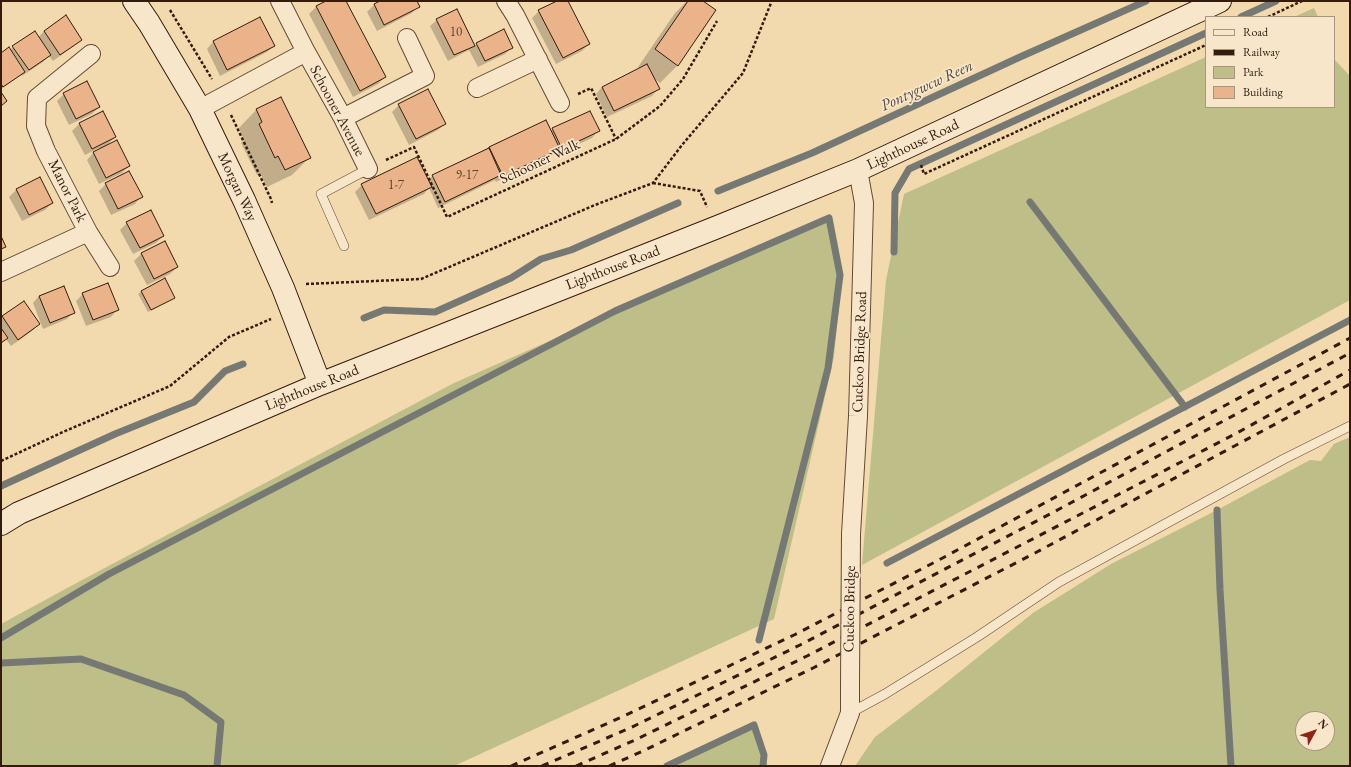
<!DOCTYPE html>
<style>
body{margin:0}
#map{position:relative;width:1351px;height:767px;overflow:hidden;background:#f3d9ae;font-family:"EB Garamond",serif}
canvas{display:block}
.frame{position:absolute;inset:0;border:2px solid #351b0e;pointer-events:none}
.legend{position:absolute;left:1205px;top:16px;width:130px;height:92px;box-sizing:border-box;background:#f7e6ca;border:1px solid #a9957f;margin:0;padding:5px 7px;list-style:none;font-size:12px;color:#351b0e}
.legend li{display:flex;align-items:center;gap:8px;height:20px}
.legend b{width:20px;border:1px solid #a9957f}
.north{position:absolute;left:1295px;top:711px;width:40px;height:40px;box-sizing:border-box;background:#f7e6ca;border:1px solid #a9957f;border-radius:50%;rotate:50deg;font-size:11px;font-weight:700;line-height:16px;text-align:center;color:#351b0e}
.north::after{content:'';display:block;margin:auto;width:14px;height:18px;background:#8f2418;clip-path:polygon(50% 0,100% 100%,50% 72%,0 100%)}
</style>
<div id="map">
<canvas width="1351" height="767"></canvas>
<div class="frame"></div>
<ul class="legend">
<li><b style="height:5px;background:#f7e6ca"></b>Road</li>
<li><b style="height:5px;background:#351b0e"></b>Railway</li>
<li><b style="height:11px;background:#bebe89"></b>Park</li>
<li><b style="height:11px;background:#eab389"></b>Building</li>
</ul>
<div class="north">N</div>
</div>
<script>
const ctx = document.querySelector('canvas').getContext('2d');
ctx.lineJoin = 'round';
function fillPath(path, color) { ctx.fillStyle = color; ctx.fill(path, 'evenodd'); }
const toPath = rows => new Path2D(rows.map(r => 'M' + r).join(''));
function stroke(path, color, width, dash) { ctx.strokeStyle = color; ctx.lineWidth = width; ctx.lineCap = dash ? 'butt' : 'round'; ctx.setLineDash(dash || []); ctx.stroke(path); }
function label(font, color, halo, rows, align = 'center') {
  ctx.font = font + ' "EB Garamond",serif'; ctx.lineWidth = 3.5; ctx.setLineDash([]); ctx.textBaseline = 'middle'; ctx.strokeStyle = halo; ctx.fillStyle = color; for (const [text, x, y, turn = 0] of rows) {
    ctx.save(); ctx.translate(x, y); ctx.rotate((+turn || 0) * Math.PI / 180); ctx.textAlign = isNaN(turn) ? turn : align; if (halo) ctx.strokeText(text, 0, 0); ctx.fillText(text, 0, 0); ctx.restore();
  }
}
const green = toPath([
 [1314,8,1318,17,1294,17],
 [1206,57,1206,107,1334,107,1334,59,1350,76,1350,300,862,565,886,280,904,194],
 [827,219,841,285,834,357,774,619,454,766,1,766,1,624,82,580,454,383],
 [1350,437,1350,766,855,766,875,737,937,690,1033,613,1111,564,1217,510,1310,460,1321,461,1334,444],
 [1303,719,1327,719,1327,743,1303,743],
 [754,725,764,755,763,766,667,766]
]);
const shadow = toPath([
 [328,1,345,1,385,77,378,84,353,97,309,14,316,7],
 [382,1,416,1,418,6,412,13,377,31,367,12,374,5],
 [559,1,566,1,589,44,582,51,556,64,532,18,539,11],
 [687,1,701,1,678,65,660,83,653,78,658,89,652,96,607,117,596,94,602,87,640,69,638,67,675,13],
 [65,17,81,40,74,46,53,61,49,56,43,62,22,76,21,75,1,89,1,54,10,50,13,47,38,38,44,31],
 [260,18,274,46,267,52,220,76,207,49,213,42],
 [437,20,474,46,503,31,512,47,505,54,478,67,469,50,448,61,430,26],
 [64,94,99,107,92,114,69,125,57,101],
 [399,105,445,124,438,130,409,145,392,112],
 [256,110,310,157,292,175,267,187,260,173,257,175,241,143,244,140,239,128],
 [102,112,115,137,105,147,129,166,122,173,99,184,87,160,93,153,100,150,99,148,85,155,72,131,79,124],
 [553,129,598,131,592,138,555,155,554,154,496,182,495,180,438,208,429,188,424,194,369,220,355,192,362,185,428,181,433,175,490,147,550,131],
 [39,178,52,203,45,210,22,221,9,197,16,190],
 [106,184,141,197,135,204,111,215,99,191],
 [127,223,163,236,156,243,133,254,120,230],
 [164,242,177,267,170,274,147,285,134,261,141,254],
 [142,291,174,297,171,300,148,312,138,294],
 [83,294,117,310,111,317,86,326,76,301],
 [39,296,74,312,67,319,43,329,33,303],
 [23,302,39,324,32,331,11,346,6,339,1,344,1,318]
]);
const stream = toPath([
 [1241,17,1276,1],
 [718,191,812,153,1020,57,1146,1],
 [1030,202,1185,407],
 [894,252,895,193,909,169,1206,33],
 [364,318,384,310,435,312,511,278,541,259,571,250,678,203],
 [1,486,115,434,194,402,225,371,243,364],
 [1217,510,1220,590,1231,766],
 [887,563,1350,320],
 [1,638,109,574,615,311,829,218,840,275,828,368,759,640],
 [1,663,81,659,184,695,221,722,217,766],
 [667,766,754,725,764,755,763,766]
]);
const building = toPath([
 [326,1,346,1,386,77,360,91,316,6,326,1],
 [380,1,417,1,420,7,384,25,374,4,380,1],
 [557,1,568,1,590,44,563,58,538,10,557,1],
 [688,1,703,1,716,10,678,66,655,49,688,1],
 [457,9,475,46,454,55,436,19,457,9],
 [66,15,82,40,60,55,44,31,66,15],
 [260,17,275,46,227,70,213,41,260,17],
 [504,29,513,48,485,61,476,43,504,29],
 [35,31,51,55,29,70,12,46,35,31],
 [9,47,25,72,3,87,1,84,1,53,9,47],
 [647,64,660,89,614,111,602,87,647,64],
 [87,81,100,107,76,119,63,93,87,81],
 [428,89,446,124,416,139,398,104,428,89],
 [1,92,7,101,1,106,1,92],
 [281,97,311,158,285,170,278,156,275,158,259,124,262,122,256,109,281,97],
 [103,111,116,137,92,149,79,123,103,111],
 [590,111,600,131,562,149,552,128,590,111],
 [546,120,560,149,503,176,489,147,546,120],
 [117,140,130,166,106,178,93,152,117,140],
 [489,148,501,175,445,202,432,175,489,148],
 [417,157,432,187,376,214,361,184,417,157],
 [129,171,143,197,118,209,105,183,129,171],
 [40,177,53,203,29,215,16,189,40,177],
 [151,210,164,236,140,248,126,222,151,210],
 [1,236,6,247,1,249,1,236],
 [165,241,178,267,154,279,141,253,165,241],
 [165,278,175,298,151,310,141,291,165,278],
 [108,283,119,310,93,320,82,293,108,283],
 [64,286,75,313,50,323,39,296,64,286],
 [24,301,40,324,18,340,2,316,24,301],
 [1,328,8,338,1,343,1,328]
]);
const path = toPath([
 [170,10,212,79],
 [1268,17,1302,1],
 [578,94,591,88,616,139],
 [231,115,271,199,272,203],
 [386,160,414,147,447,217,616,139,660,106,683,79,717,21],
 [921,165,924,174,1206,45],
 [653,183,700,191,707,207],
 [306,284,421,279,595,205,653,183,682,145,743,73,771,3],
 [1,461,63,432,170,386,229,337,271,319]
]);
const lane = toPath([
 [344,246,321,194,368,169],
 [850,713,885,694,977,637,1059,582,1284,459,1350,426]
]);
const street = toPath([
 [506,1,515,15,560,103],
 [306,52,343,118,368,169],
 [477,88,538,59],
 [200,109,306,52,280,1],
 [343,118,425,76,407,38],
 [88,232,110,267],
 [1,272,88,232,46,151,36,126,37,98,91,54],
 [851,534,858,416,864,203,858,170],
 [830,766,850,713,850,683]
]);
const secondary = toPath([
 [134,1,149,23,200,109,244,200,283,288,320,384],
 [1,524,19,513,320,384,715,228,858,170,1220,1]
]);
const rail = toPath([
 [511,766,624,716,794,635,937,561,1350,338],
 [542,766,630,728,800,645,1050,514,1350,353],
 [576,766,635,740,807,656,1237,433,1350,370],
 [609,766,643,751,813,668,1035,553,1350,384]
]);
const streetBridge = toPath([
 [850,683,851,534]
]);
const numberNames = [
 ["10",456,32],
 ["9-17",467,175],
 ["1-7",396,185]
];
const streetNames = [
 ["Schooner Avenue",337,111,62],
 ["Lighthouse Road",913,145,-25],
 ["Schooner Walk",540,162,-25],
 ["Morgan Way",237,187,65],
 ["Manor Park",67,191,63],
 ["Lighthouse Road",613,268,-21],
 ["Cuckoo Bridge Road",860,352,-88],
 ["Lighthouse Road",312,388,-22],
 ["Cuckoo Bridge",850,609,-89]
];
const waterNames = [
 ["Pontygwcw Reen",927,86,-25]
];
fillPath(green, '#bebe89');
fillPath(shadow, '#0003');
stroke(stream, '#767973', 7);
fillPath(building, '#eab389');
stroke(building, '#351b0e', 1);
stroke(lane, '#644a36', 10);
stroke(street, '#644a36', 20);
stroke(secondary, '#351b0e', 24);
stroke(path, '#351b0e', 2.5, [3, 2]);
stroke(lane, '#f7e6ca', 9);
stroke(street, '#f7e6ca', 18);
stroke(secondary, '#f7e6ca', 22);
stroke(rail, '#351b0e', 3, [7, 7]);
stroke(streetBridge, '#644a36', 20, []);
stroke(streetBridge, '#f7e6ca', 18);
label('13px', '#62412d', null, numberNames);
label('15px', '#351b0e', '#f7e6ca', streetNames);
label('italic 16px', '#554a40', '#f7e6ca', waterNames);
</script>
